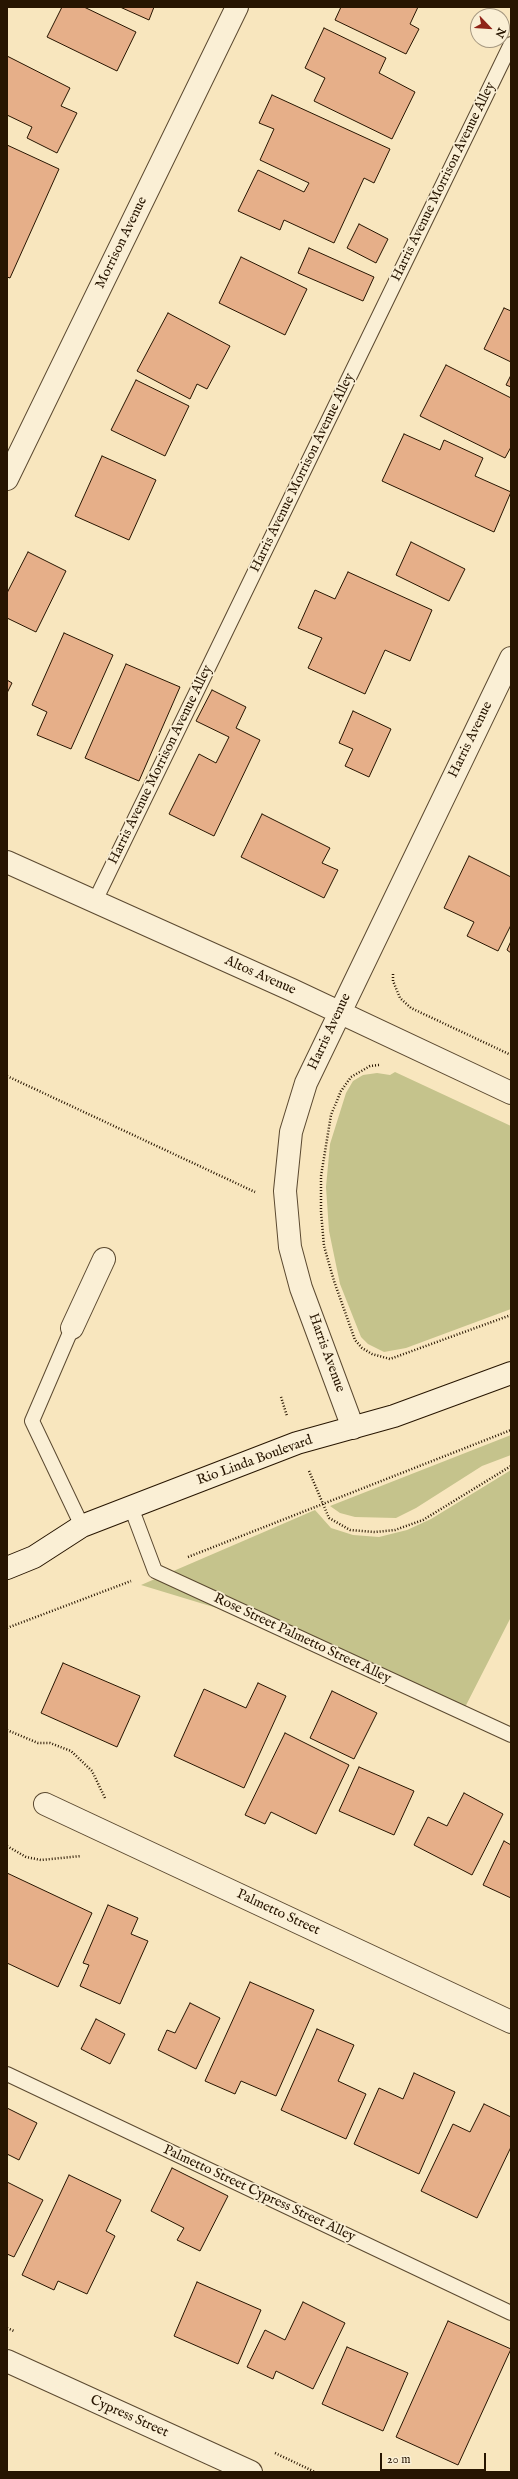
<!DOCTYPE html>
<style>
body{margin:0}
#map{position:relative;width:518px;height:2479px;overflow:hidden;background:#f8e6be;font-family:"IM FELL English",serif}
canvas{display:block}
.frame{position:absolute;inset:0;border:8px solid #271501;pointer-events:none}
.north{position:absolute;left:470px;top:8px;width:40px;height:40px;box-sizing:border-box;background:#faefd5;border:1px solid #a69880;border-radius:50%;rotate:115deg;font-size:11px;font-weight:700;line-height:16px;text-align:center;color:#271501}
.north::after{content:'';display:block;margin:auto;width:14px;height:18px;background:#8f2418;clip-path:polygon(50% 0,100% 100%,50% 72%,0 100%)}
.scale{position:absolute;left:380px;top:2453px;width:106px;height:18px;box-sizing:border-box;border:2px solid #271501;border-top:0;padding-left:5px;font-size:12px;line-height:14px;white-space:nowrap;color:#271501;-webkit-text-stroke:3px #faefd5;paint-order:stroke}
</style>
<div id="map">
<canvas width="518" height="2479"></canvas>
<div class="frame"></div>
<div class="north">N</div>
<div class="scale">20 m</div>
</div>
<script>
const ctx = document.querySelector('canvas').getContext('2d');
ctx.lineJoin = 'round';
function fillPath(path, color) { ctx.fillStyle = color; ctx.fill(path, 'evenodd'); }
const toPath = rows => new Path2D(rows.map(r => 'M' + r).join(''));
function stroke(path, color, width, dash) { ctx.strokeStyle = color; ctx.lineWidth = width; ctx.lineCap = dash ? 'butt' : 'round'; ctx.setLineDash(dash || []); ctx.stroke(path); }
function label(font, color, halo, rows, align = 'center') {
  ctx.font = font + ' "IM FELL English",serif'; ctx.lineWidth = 3.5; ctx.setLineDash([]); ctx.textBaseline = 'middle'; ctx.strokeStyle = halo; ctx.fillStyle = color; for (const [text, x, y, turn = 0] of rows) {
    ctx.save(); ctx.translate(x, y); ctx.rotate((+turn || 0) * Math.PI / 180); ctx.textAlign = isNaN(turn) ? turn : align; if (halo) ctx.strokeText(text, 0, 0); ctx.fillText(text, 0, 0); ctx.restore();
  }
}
const green = toPath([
 [395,1072,511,1126,511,1309,406,1348,384,1352,368,1344,361,1337,340,1284,329,1231,326,1187,330,1144,346,1093,353,1081,363,1075,377,1073,390,1075],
 [511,1435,511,1455,482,1466,416,1508,396,1518,355,1517,340,1513,330,1506],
 [511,1470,511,1617,459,1719,220,1609,141,1585,315,1510,331,1528,353,1535,379,1537,407,1530,431,1519]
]);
const building = toPath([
 [62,7,84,7,136,32,117,71,47,37,62,7],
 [120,7,154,7,149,20,120,7],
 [341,7,418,7,410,24,419,29,406,54,335,20,341,7],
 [324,28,386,58,379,73,415,92,392,139,314,101,325,78,305,68,324,28],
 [7,56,70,88,61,106,77,113,57,153,27,138,32,127,7,115,7,56],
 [272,95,390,149,374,183,364,178,334,243,284,220,280,230,238,211,258,170,304,192,309,183,260,160,274,129,259,123,272,95],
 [7,145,59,169,10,278,7,277,7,145],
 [359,224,388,239,376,263,347,248,359,224],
 [309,248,374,277,363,301,298,273,309,248],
 [241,257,307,289,285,335,219,303,241,257],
 [504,308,511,311,511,362,484,349,504,308],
 [168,313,230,346,207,389,197,384,190,399,137,371,168,313],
 [446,365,511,398,511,447,505,458,420,416,446,365],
 [511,375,511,387,506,385,511,375],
 [136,380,189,406,165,456,111,430,136,380],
 [404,434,440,450,444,440,483,458,475,476,511,492,494,532,382,481,404,434],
 [102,456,156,480,129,540,75,516,102,456],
 [411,542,465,569,449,601,396,575,411,542],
 [28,552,66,571,36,632,7,618,7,593,28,552],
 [348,572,432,610,410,661,385,650,365,694,308,668,322,638,298,628,315,590,335,599,348,572],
 [64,633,113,655,71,749,37,735,47,712,32,705,64,633],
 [126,664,180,687,139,781,85,758,126,664],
 [7,680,12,683,7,693,7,680],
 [212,690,246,707,236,728,260,740,214,836,169,814,199,754,216,763,229,737,196,721,212,690],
 [353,711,391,729,369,777,345,766,353,749,339,743,353,711],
 [262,814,330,848,322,863,338,870,324,898,241,857,262,814],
 [469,856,511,877,511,925,498,951,467,936,474,922,444,908,469,856],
 [511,941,511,953,507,950,511,941],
 [63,1663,140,1696,117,1747,41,1713,63,1663],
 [258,1683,286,1696,244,1788,174,1756,204,1689,246,1708,258,1683],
 [332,1691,377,1713,354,1759,310,1738,332,1691],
 [285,1733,349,1765,316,1834,271,1812,265,1824,245,1815,285,1733],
 [359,1767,414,1791,394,1835,339,1811,359,1767],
 [464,1793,503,1814,472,1875,414,1845,428,1817,447,1826,464,1793],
 [504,1841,511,1845,511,1898,483,1885,504,1841],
 [7,1873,92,1913,58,1987,7,1963,7,1873],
 [108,1905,138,1918,131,1934,148,1941,120,2004,80,1986,89,1965,83,1963,108,1905],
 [250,1982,314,2010,276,2096,241,2081,235,2094,205,2081,250,1982],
 [190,2003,220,2018,196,2069,158,2050,167,2030,175,2033,190,2003],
 [96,2019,125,2034,110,2064,81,2049,96,2019],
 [317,2029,354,2045,338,2081,366,2094,346,2139,281,2110,317,2029],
 [414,2073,455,2092,419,2174,354,2144,379,2088,403,2099,414,2073],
 [484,2104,511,2117,511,2147,477,2218,421,2191,453,2124,470,2132,484,2104],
 [7,2108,37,2123,19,2160,7,2154,7,2108],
 [172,2168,228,2196,200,2251,177,2240,184,2228,151,2211,172,2168],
 [69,2175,121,2200,106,2231,115,2236,87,2294,58,2281,54,2290,22,2275,69,2175],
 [7,2182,43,2200,14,2257,7,2254,7,2182],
 [197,2282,261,2310,238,2364,174,2336,197,2282],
 [303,2302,345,2323,313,2389,276,2371,273,2379,247,2367,265,2330,285,2340,303,2302],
 [448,2321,511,2349,458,2465,396,2437,448,2321],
 [347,2347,408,2373,383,2431,322,2404,347,2347]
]);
const path = toPath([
 [393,974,393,981,400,998,411,1008,511,1055],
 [379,1065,370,1066,351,1077,341,1091,331,1115,321,1176,321,1212,324,1246,334,1281,355,1340,362,1348,372,1354,390,1359,511,1315],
 [7,1076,255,1192],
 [281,1397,287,1416],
 [309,1471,329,1518,350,1530,375,1532,395,1530,423,1520,511,1466],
 [188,1557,511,1430],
 [7,1628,131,1581],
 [7,1730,38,1743,50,1743,71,1751,92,1771,105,1798],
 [7,1846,26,1857,41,1860,81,1856],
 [7,2328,14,2331],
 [275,2453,315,2472]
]);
const lane = toPath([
 [94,903,511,44],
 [72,1328,32,1421,82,1526],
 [131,1507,155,1571,511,1735],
 [7,2074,511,2313]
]);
const street = toPath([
 [7,479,237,7],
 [7,862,292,990,511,1093],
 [72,1328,104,1259],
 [353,1428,301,1288,290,1247,285,1191,291,1132,306,1083,511,658],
 [45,1804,511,2022],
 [7,2361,251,2472]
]);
const secondary = toPath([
 [7,1568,34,1557,82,1526,297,1443,394,1416,511,1373]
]);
const streetNames = [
 ["Harris Avenue Morrison Avenue Alley",444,182,-64],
 ["Morrison Avenue",122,243,-64],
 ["Harris Avenue Morrison Avenue Alley",303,473,-64],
 ["Harris Avenue",471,740,-64],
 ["Harris Avenue Morrison Avenue Alley",161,765,-64],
 ["Altos Avenue",260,976,24],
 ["Harris Avenue",330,1032,-65],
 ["Harris Avenue",326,1353,70],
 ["Rio Linda Boulevard",255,1461,-20],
 ["Rose Street Palmetto Street Alley",302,1639,25],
 ["Palmetto Street",278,1913,25],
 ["Palmetto Street Cypress Street Alley",259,2194,25],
 ["Cypress Street",129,2417,24]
];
fillPath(green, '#c5c38c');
fillPath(building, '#e6af89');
stroke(building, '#271501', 1);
stroke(lane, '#5b4930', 16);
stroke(street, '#5b4930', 24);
stroke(secondary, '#271501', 24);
stroke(path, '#271501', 2.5, [1, 2]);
stroke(lane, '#faefd5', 14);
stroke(street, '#faefd5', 22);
stroke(secondary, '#faefd5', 22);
label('14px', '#271501', '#faefd5', streetNames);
</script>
